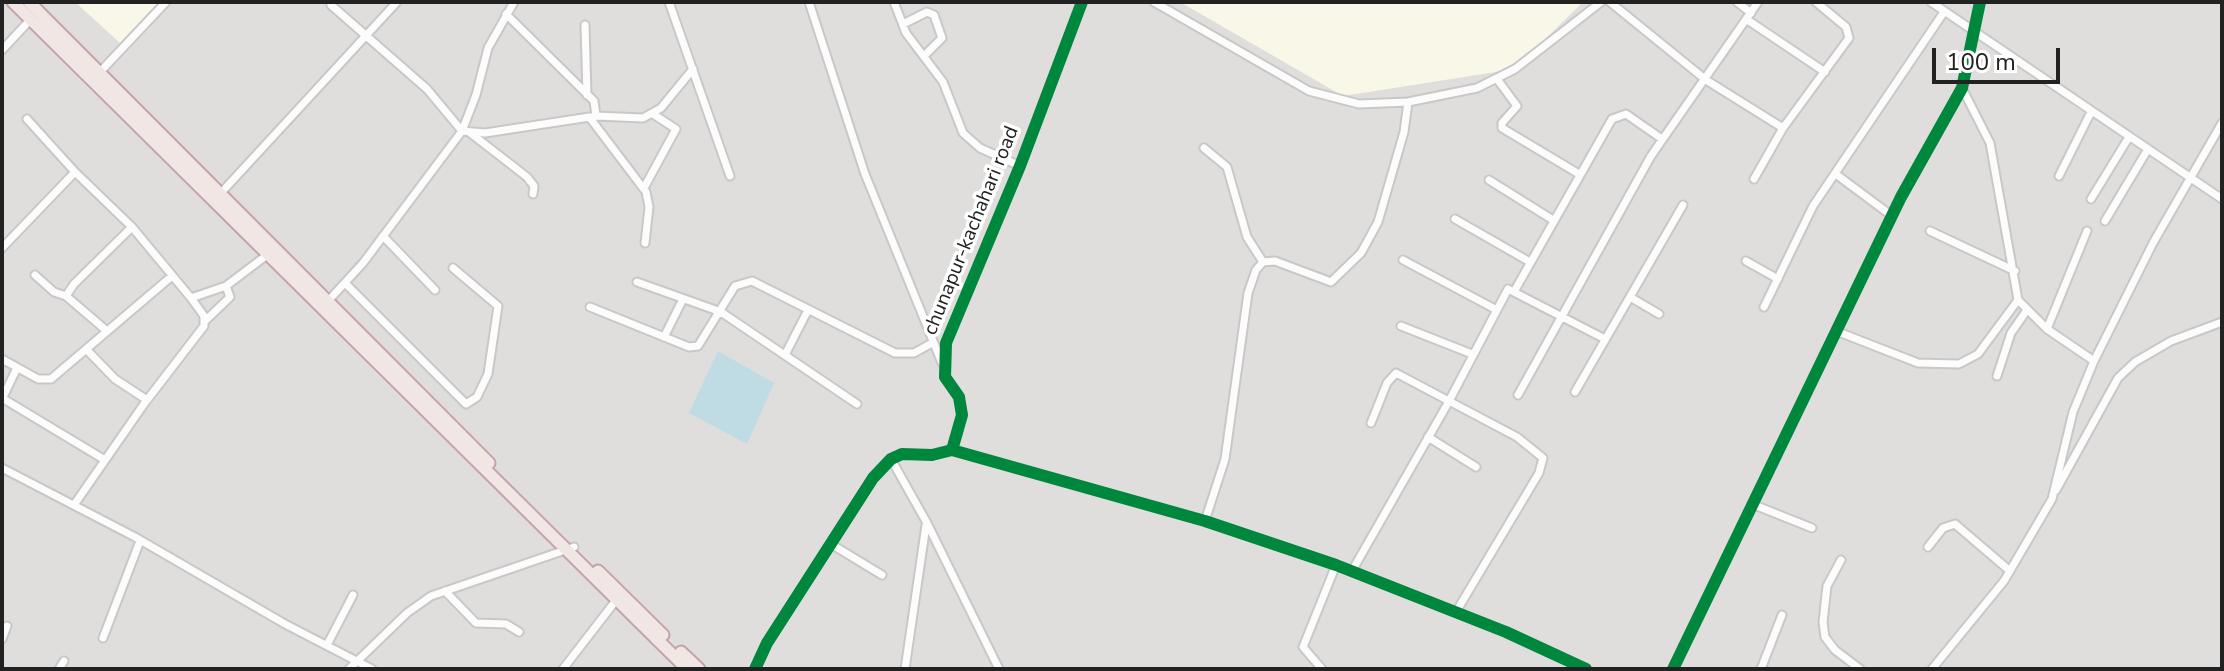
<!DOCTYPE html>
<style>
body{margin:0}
#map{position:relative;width:2224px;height:671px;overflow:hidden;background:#f0eeeb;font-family:"Nunito Sans",sans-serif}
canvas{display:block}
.frame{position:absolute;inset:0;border:4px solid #222;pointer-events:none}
.scale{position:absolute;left:1932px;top:48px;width:128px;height:36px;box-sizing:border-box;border:4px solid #222;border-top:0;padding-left:10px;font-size:24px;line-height:28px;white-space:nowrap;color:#222;-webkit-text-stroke:6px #fff;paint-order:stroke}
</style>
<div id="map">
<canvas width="2224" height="671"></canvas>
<div class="frame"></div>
<div class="scale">100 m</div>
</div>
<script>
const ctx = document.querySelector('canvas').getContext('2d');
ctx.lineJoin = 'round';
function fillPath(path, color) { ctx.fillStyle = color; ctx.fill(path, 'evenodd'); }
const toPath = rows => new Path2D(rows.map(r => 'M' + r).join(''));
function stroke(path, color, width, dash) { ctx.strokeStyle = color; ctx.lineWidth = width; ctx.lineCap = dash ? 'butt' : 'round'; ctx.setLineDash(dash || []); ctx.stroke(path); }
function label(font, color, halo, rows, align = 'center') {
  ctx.font = font + ' "Nunito Sans",sans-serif'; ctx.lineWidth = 7; ctx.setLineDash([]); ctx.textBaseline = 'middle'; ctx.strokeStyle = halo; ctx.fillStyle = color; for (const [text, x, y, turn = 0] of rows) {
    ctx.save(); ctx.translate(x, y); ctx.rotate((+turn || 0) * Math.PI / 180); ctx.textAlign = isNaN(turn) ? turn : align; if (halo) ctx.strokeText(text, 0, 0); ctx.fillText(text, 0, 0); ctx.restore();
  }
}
const residential = toPath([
 [2,2,2222,2,2222,669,2,669]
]);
const education = toPath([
 [75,2,160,2,120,43],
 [1180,2,1583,2,1515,69,1343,96]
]);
const water = toPath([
 [718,351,774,383,747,444,689,413]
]);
const minor = toPath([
 [669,2,730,176],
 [809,2,865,174,942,363],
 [894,2,906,33,943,82,963,133,980,148,1020,166],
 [1154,2,1309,91,1359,104,1408,102,1477,88,1515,69,1601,2],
 [1610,2,1706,80,1783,128],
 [1737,2,1751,13],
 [1931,2,2222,199],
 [331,5,427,89,462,131,485,133,596,116,643,118,661,108,693,69],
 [506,14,594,101,596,116],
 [1746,19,1825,72],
 [903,24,927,12,934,15,942,38,925,55],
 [585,25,587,95],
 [2,50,31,19],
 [99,73,166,2],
 [1497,79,1517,106,1502,123,1502,128,1579,174],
 [1962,88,1990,143,2018,300,2047,329,2094,361],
 [590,118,646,192,649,207,645,243],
 [27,119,75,172],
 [469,132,527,177,534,186,533,194],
 [1204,148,1227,167,1247,237,1263,262],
 [1837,175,1892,216],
 [2059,176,2091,112],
 [1754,179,1783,128,1849,38,1846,27,1816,2],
 [1489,180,1553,220],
 [644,188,676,129,653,114],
 [220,194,397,2],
 [2091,199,2129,137],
 [1455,219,1530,262],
 [2105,221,2148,149],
 [1930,231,2015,271],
 [383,236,435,290],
 [2,248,75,172,132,227,191,298,226,286,271,252],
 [1403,260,1495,309],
 [1746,261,1778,279],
 [35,275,54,292,66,296],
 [637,282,721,312,857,404],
 [346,284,466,404,477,397,488,374,498,306,453,268],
 [1515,290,1612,119,1626,114,1662,139],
 [1630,297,1659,314],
 [329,300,363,263,462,131,476,95,488,48,514,2],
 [590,307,689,347,698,346,735,286,752,281,895,353,914,353,932,343],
 [1764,307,1813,206,1944,12],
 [205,321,230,297,226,286],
 [1401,326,1472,354],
 [2047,329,2087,231],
 [107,331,66,296,74,284,132,227],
 [1836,331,1918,363,1959,364,1978,354,2018,300],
 [664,337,683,299],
 [86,349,115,379,147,400],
 [785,355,808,310],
 [2,359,38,379,51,379,172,276],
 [1997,376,2011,333,2027,310],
 [1575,392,1683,205],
 [1518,395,1651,156,1758,2],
 [2,398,105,460],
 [2,399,17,368],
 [1371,423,1387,383,1396,373,1517,437,1543,458,1539,473,1456,612],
 [1428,437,1476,467],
 [952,450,1205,521,1336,565,1506,632,1586,669],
 [891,459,927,523,999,669],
 [2,468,135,537,285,624,372,669],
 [2056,490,2118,378,2135,362,2171,341,2222,322],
 [1752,504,1812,528],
 [74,505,144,404,204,326,204,316,191,298],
 [1205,521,1225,459,1248,293,1256,270,1263,262,1275,261,1331,282,1361,253,1378,222,1404,132,1408,102],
 [831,544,882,575],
 [1928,547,1943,528,1955,524,2010,571],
 [1841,560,1827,586,1823,622,1825,637,1835,650,1860,669],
 [1352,571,1448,403,1508,289,1605,339],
 [445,591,476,623,506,624,519,632],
 [103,638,140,541],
 [2,639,7,626],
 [327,645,353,595],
 [59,669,64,661],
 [349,669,407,613,431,596,574,547],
 [563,669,617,599],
 [755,669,767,643,873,478,891,459,902,454,932,455,952,450,962,415,959,397,945,377,946,343,1020,166,1082,2],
 [905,669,926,525],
 [1322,669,1303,647,1336,565],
 [1673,669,1901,197,1962,88,1980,2],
 [1761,669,1782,615],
 [1932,669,2004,581,2052,499,2073,412,2094,361,2153,243,2222,123]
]);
const trunk = toPath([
 [13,2,687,669],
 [29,2,489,463],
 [598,571,663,635],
 [681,652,699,669]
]);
const cycleway = toPath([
 [952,450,1205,521,1336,565,1506,632,1586,669],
 [755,669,767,643,873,478,891,459,902,454,932,455,952,450,962,415,959,397,945,377,946,343,1020,166,1082,2],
 [1673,669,1901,197,1962,88,1980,2]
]);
const streetNames = [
 ["chunapur-kachahari road",972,231,-68]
];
fillPath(residential, '#dfdedc');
fillPath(education, '#f8f7e8');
fillPath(water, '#bfdbe3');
stroke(minor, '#c9c8c7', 11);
stroke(trunk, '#c5a2ac', 15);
stroke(minor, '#fdfcfc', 7);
stroke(trunk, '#f0e6e4', 11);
stroke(cycleway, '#00873e', 12);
label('20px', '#222', '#fff', streetNames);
</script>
